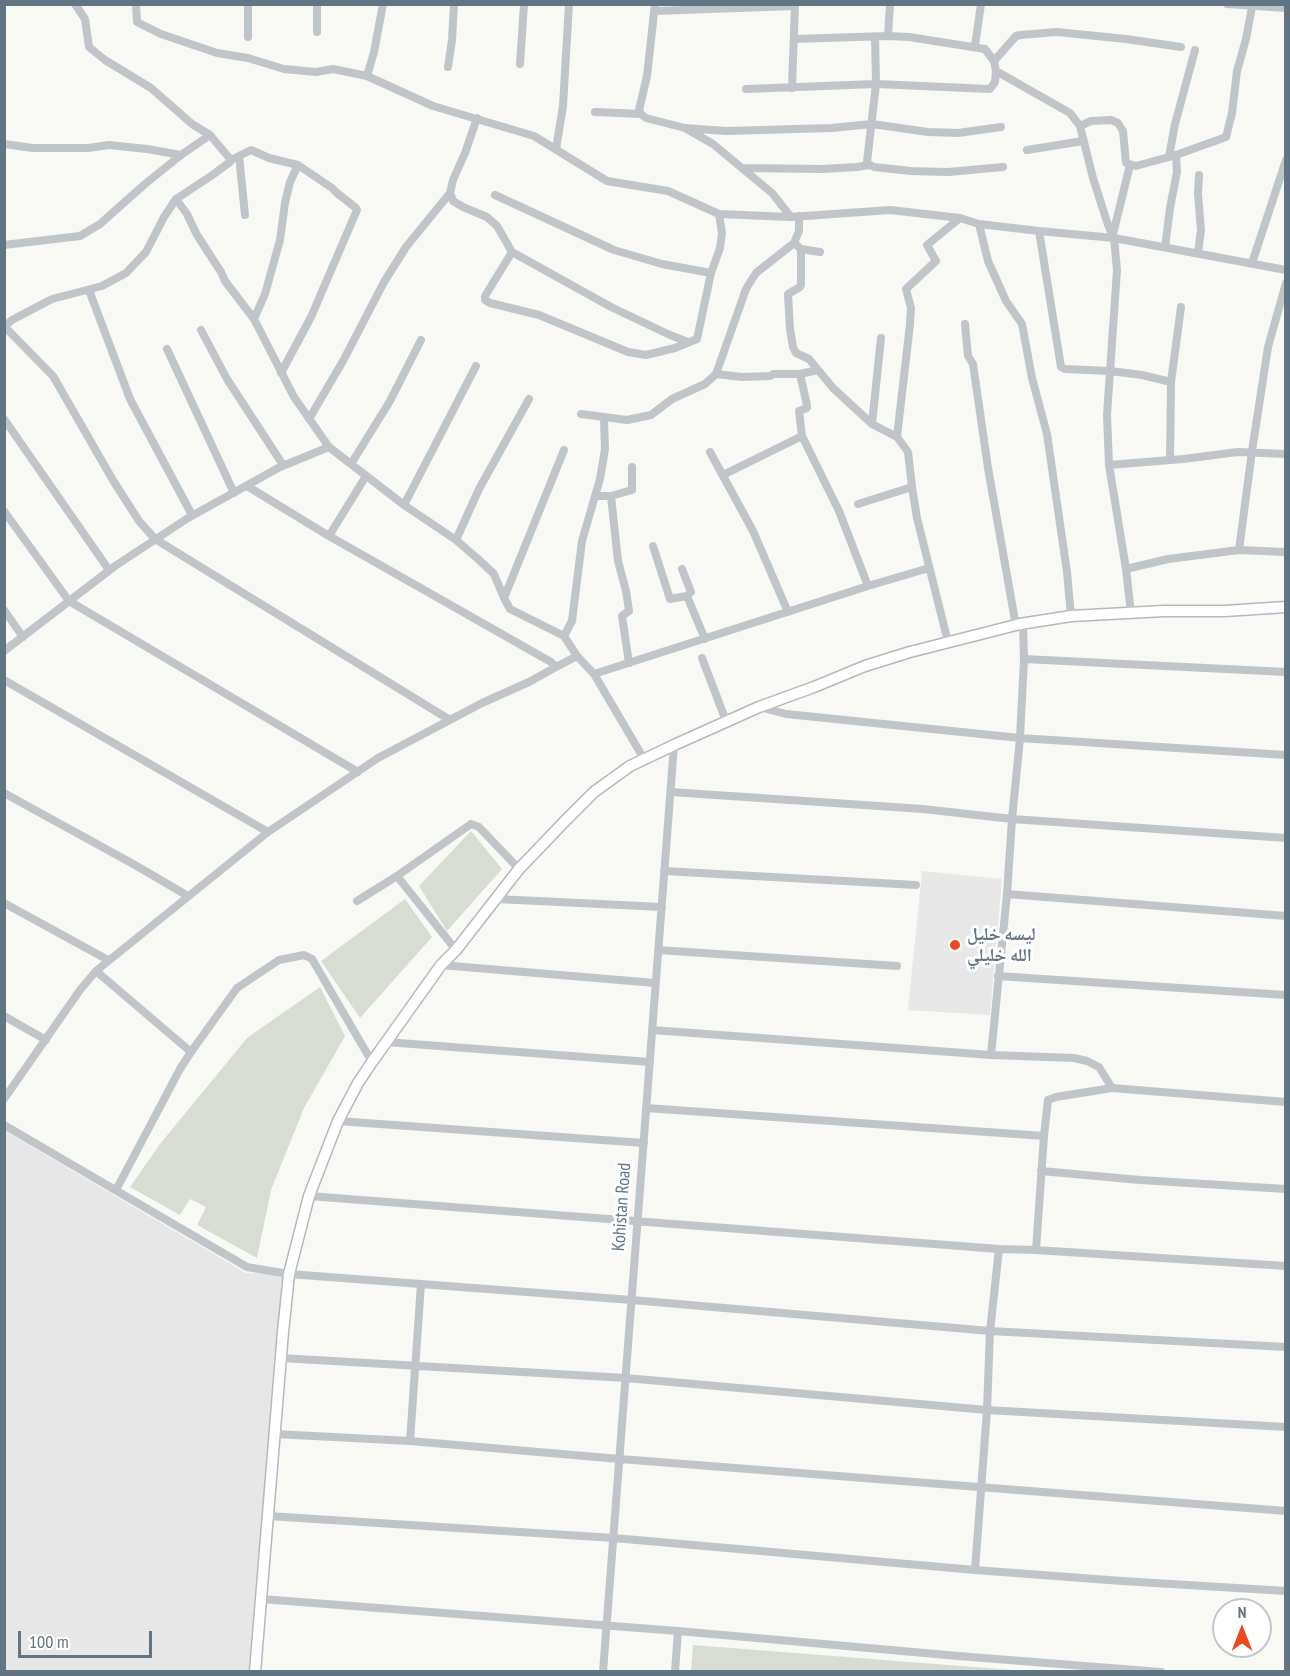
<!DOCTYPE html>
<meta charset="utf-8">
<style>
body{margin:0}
#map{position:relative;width:1290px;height:1676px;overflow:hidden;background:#f8f8f5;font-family:"PT Sans Narrow",sans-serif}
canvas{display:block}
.frame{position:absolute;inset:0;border:6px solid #617582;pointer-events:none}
.north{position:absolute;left:1212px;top:1598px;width:60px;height:60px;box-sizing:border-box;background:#fff;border:2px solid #c0c8cd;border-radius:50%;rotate:0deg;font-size:16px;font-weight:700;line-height:24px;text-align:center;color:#617582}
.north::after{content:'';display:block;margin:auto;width:21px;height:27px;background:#ed4820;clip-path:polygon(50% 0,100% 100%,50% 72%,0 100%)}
.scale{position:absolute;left:18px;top:1631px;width:134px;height:27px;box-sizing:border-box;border:3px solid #617582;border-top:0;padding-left:8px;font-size:18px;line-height:21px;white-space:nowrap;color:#617582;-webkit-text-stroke:4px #fff;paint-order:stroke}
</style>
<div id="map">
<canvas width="1290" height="1676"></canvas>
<div class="frame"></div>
<div class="north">N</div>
<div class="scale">100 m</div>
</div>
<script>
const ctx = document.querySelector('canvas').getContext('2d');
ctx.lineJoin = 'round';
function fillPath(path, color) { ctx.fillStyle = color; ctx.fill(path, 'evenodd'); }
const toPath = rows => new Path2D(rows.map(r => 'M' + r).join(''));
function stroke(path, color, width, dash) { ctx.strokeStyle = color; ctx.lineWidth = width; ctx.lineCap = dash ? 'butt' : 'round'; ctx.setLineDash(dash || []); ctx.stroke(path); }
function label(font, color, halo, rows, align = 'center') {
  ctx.font = font + ' "PT Sans Narrow","Noto Naskh Arabic",sans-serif'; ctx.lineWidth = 6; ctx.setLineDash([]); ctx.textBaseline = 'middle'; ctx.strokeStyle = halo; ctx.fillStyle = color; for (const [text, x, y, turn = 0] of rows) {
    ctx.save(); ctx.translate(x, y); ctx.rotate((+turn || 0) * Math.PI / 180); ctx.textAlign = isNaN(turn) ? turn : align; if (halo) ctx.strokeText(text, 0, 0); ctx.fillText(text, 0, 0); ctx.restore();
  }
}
const built = toPath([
 [922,871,1002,879,990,1015,908,1010],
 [5,1131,246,1273,289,1274,255,1671,5,1672]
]);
const green = toPath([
 [471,831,502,869,447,931,419,886],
 [405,899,432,937,360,1018,321,961],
 [320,987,345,1036,304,1108,271,1190,257,1258,197,1225,206,1207,190,1199,180,1215,130,1187,160,1144,247,1038],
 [693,1645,1025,1671,691,1671]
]);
const minor = toPath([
 [136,4,137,22,161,34,217,53,248,58,284,69,316,72,333,69,367,76,433,106,534,136,607,181,668,191,719,214,791,217,890,210,960,218,979,224,1039,231,1114,238,1286,270],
 [248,4,248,37],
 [655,4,647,76,639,110,641,114,646,118,685,128,713,144,772,193,791,217],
 [1227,4,1286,8],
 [654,11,795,6],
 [317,32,317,4],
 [888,36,890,4],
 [875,37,876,84,867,162,870,165,874,167,911,171,948,172,1003,167],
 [794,39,888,36,909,37,985,49,994,61,996,71,1070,113,1080,126,1093,178,1108,225,1114,238,1117,270,1107,415,1109,465,1126,569,1131,613],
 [975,46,981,4],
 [994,61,1016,36,1020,35,1057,32,1126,39,1181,47],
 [520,64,524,4],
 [448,67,452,40,454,4],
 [367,76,374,52,383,4],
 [792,88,795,4],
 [746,89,876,84,990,89,995,82,996,71],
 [595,112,641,114],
 [477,118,465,153,453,180,450,193,453,201,463,207,487,217,497,226,512,252,611,307,670,335,688,342],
 [1080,126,1091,121,1111,120,1118,123,1123,131,1126,163,1136,166,1176,155,1226,137,1232,113,1237,71,1246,39,1252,7],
 [685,128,726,131,831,128,872,124,928,132,958,133,1001,127],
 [4,144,33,148,88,148,109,145,147,149,181,155],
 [556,149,563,106,569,4],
 [1027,150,1083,141],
 [239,156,245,215],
 [1169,157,1175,124,1195,50],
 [231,160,251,150,269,158,298,165,332,188,337,193,356,208,357,210,311,317,281,373],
 [743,168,822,169,857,167,870,165],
 [495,195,614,250,662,264,711,273],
 [176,199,187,214,197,235,221,272,225,281,254,319,294,397,329,447,404,505,456,540,478,559,494,574,504,598,510,609,564,636,577,656,594,674,644,759],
 [979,224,988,261,1006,301,1022,324,1032,378,1047,434,1067,572,1071,616],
 [1039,231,1061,367,1065,369,1110,371,1142,375,1171,382],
 [1113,234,1130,165],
 [794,243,801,249,801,285,800,287,788,294,790,329,793,347,796,353,809,359,833,388,872,424,897,437,908,452,912,487,917,518,948,642],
 [4,245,80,236,100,224,145,184,181,155,210,135],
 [1165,247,1170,208,1177,172,1176,155],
 [801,249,820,252],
 [512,252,485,296,485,300,490,303,539,315,628,352,646,355,675,348,697,339,711,273,720,248,722,233,719,214],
 [1198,253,1201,230,1198,194,1199,175],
 [1252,263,1286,160],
 [89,290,130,399,192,515],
 [254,319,265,294,280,240,285,203,290,182,298,165],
 [965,324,968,356,973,364,988,468,1016,626],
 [4,326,53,376,114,482,139,521,155,539,450,720],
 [5,326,12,320,52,299,102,286,126,273,146,252,164,217,176,199,211,176,230,162,231,160,210,135,192,124,151,88,105,60,89,47,85,19,75,4],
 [201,330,227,379,283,465],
 [167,349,234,493],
 [716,374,742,377,770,376,773,374,800,374,818,370],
 [800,374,807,405,807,408,799,411,802,436,839,511,868,586],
 [581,414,627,420,651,415,672,399,705,384,716,374,746,289,756,273,794,243,799,231,799,216],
 [4,419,109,570],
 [309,419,343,361,384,282,406,247,450,193],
 [872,424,881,338],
 [897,437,910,324,911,308,906,289,936,261,927,245,960,218],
 [710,452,753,531,788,612],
 [1170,460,1171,382,1181,307],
 [351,464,390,401,421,340],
 [1109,465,1183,459,1238,452,1286,454],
 [723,475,802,436],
 [247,486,329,536,551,662,556,667,577,656],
 [595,496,611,496,632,490,632,467],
 [611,496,618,561,626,591,629,611,622,616,629,663],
 [858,504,912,487],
 [404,505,476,366],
 [4,511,69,601,358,772],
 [329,536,366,476],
 [456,540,479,489,529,399],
 [653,546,670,599,687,596],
 [1239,550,1252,451,1268,347,1286,283],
 [682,569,691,592,687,596,705,639],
 [1126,569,1168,559,1239,550,1286,552],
 [504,598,564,450],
 [4,610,23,637],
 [564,636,572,621,582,541,600,479,605,449,604,418],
 [4,651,115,566,188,518,280,467,329,447],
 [702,658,726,721],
 [1024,659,1286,672],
 [594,674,868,586,929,568],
 [4,680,268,832],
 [759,707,786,714,1020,738,1286,755],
 [671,792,923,809,1012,819,1286,838],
 [4,793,135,865,188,896],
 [664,871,916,885],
 [397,876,456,950],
 [1007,894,1286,916],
 [496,899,662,907],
 [357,901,397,876,471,824,479,827,519,869],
 [4,903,108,960],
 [658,950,897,966],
 [441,965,655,983],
 [96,971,191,1052],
 [998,976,1286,995],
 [4,1016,46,1040],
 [652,1030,991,1055,1074,1058,1087,1061,1099,1067,1112,1088],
 [386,1042,650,1062],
 [991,1055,1007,894,1012,819,1020,738,1024,659,1023,624],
 [4,1099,80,990,96,971,268,832,378,758,482,703,529,682,556,667],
 [646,1108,1044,1136],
 [338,1121,644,1143],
 [4,1125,247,1267,289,1274,632,1300,990,1331,1286,1347],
 [1041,1171,1140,1180,1286,1189],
 [116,1190,180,1069,191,1052,237,988,279,960,304,955,312,959,372,1062],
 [309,1196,999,1249,1036,1250,1286,1266],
 [1036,1250,1044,1136,1048,1100,1056,1097,1112,1088,1286,1102],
 [281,1358,626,1378,987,1410,1286,1427],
 [275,1434,410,1441,620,1459,1286,1511],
 [410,1441,421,1284],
 [268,1516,614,1538,975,1570,1122,1581,1286,1591],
 [975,1570,987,1410,990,1331,999,1249],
 [261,1599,678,1631,958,1656,1161,1672],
 [603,1672,674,745],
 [675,1672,678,1631]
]);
const major = toPath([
 [255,1672,283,1332,289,1274,309,1196,338,1121,358,1083,372,1062,441,965,456,950,519,869,566,820,594,792,630,766,674,745,759,707,814,687,865,666,910,652,1020,624,1071,616,1164,611,1225,611,1286,607]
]);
const markers = [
 [955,945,6,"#ed4820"]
];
const poiNames = [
 ["ليسه خليل",967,935],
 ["الله خليلي",967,956]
];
const streetNames = [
 ["Kohistan Road",622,1207,-86]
];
fillPath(built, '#e6e7e6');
fillPath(green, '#d8ddd4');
stroke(major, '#b3b9bd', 13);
stroke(minor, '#c0c5c9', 8);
stroke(major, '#fff', 10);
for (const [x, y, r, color] of markers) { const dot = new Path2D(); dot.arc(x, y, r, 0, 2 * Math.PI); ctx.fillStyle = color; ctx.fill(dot); stroke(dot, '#fff', 2); }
label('bold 18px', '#617582', '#fff', poiNames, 'left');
label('18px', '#617582', '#fff', streetNames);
</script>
